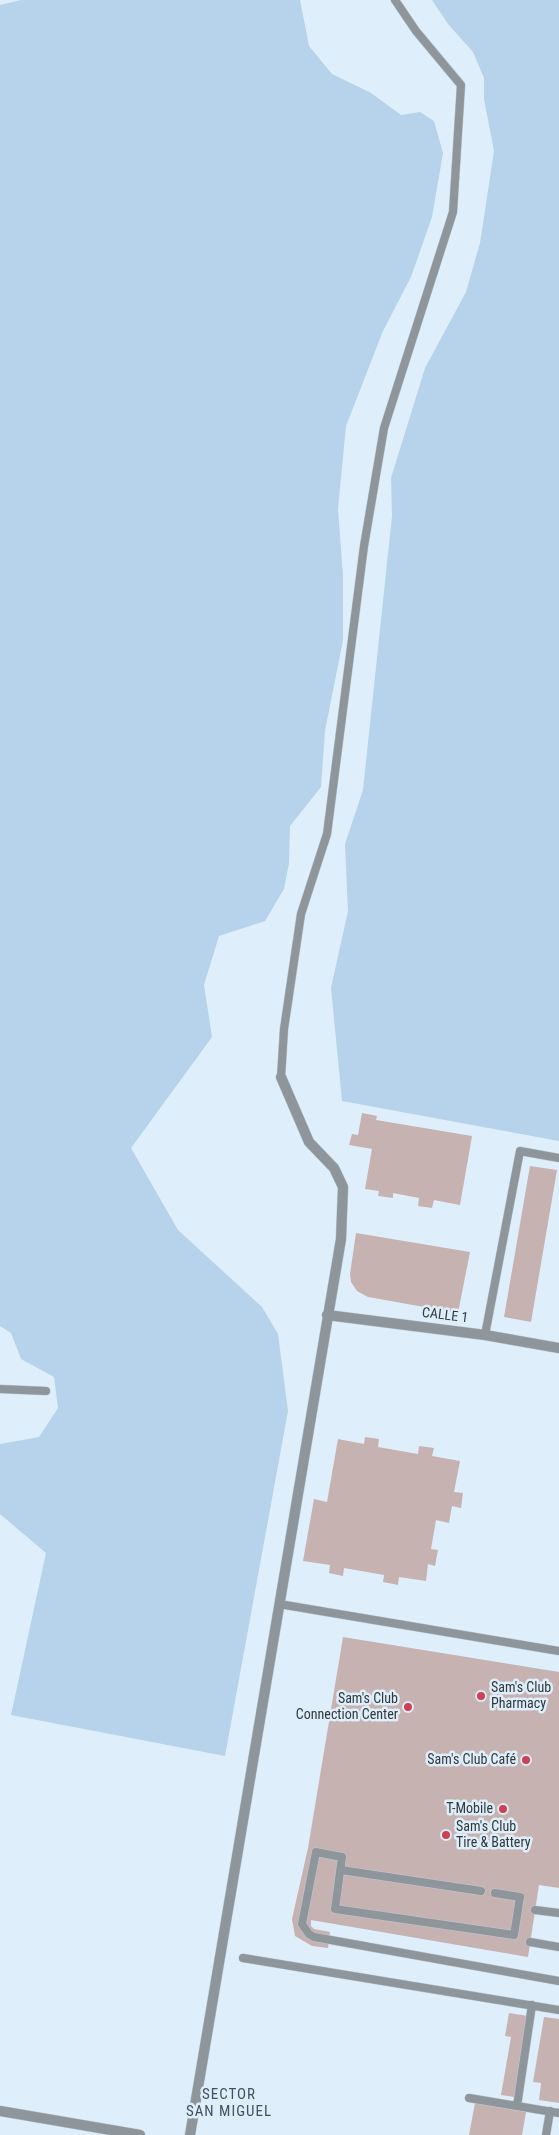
<!DOCTYPE html>
<meta charset="utf-8">
<style>
body{margin:0}
canvas{display:block;background:#deeefa}
</style>
<canvas width="559" height="2135"></canvas>
<script>
const ctx = document.querySelector('canvas').getContext('2d');
ctx.lineJoin = 'round';
function fillPath(path, color) { ctx.fillStyle = color; ctx.fill(path, 'evenodd'); }
const toPath = rows => new Path2D(rows.map(r => 'M' + r).join(''));
function stroke(path, color, width, dash) { ctx.strokeStyle = color; ctx.lineWidth = width; ctx.lineCap = dash ? 'butt' : 'round'; ctx.setLineDash(dash || []); ctx.stroke(path); }
function label(font, color, halo, rows, align = 'center') {
  ctx.font = font + ' "Roboto Condensed",sans-serif'; ctx.lineWidth = 5; ctx.setLineDash([]); ctx.textBaseline = 'middle'; ctx.strokeStyle = halo; ctx.fillStyle = color; for (const [text, x, y, turn = 0] of rows) {
    ctx.save(); ctx.translate(x, y); ctx.rotate((+turn || 0) * Math.PI / 180); ctx.textAlign = isNaN(turn) ? turn : align; if (halo) ctx.strokeText(text, 0, 0); ctx.fillText(text, 0, 0); ctx.restore();
  }
}
const green = toPath([
 [21,0,300,0,309,46,332,74,371,93,401,115,420,112,434,121,443,153,432,217,411,277,383,331,346,426,338,509,343,576,343,640,325,731,321,787,290,826,289,863,284,889,265,921,219,936,204,985,212,1037,131,1148,178,1230,262,1307,278,1334,288,1411,225,1756,11,1715,46,1553,0,1514,0,1444,39,1437,58,1408,54,1377,21,1359,11,1333,0,1326,0,5],
 [432,0,559,0,559,1141,342,1101,331,988,348,911,345,844,363,790,392,516,391,478,425,368,466,292,480,243,494,151,484,99,484,78,473,52,448,24]
]);
const building = toPath([
 [362,1113,377,1116,376,1120,472,1136,460,1205,434,1200,432,1208,418,1206,419,1198,393,1193,393,1198,378,1196,379,1191,365,1189,372,1149,349,1145,352,1134,358,1135],
 [530,1166,557,1170,531,1322,504,1317],
 [356,1233,470,1252,458,1313,368,1297,357,1291,351,1282,350,1274],
 [365,1437,379,1439,378,1447,418,1454,419,1446,434,1448,432,1456,460,1461,454,1492,463,1493,461,1508,452,1506,449,1523,436,1520,431,1549,438,1550,435,1566,428,1564,426,1581,399,1577,398,1585,383,1582,384,1575,344,1568,343,1576,329,1573,330,1565,303,1561,314,1499,327,1502,338,1439,364,1444],
 [343,1637,559,1672,559,1888,539,1885,528,1957,311,1920,311,1926,314,1929,330,1932,328,1948,312,1946,295,1936,292,1919,308,1848],
 [509,2013,528,2016,515,2097,501,2095,511,2037,505,2036],
 [544,2017,559,2019,559,2103,539,2100,541,2083,533,2082],
 [475,2103,526,2112,522,2135,469,2135]
]);
const lane = toPath([
 [281,1077,284,1029,301,914,327,834,364,546,384,428,453,212,461,85,416,31,395,0],
 [485,1335,520,1151,559,1158],
 [0,1389,46,1391],
 [279,1604,559,1651],
 [341,1870,481,1891],
 [495,1893,520,1897,514,1935,335,1909,342,1857,316,1852,302,1924,309,1934,314,1937,559,1981],
 [535,1910,559,1913],
 [530,1942,559,1947],
 [243,1958,559,2010],
 [469,2098,559,2113],
 [517,2106,532,2005],
 [546,2135,550,2111]
]);
const street = toPath([
 [327,1315,485,1335,559,1348],
 [0,2111,140,2135],
 [190,2135,341,1239,343,1187,334,1168,309,1142,281,1077]
]);
const markers = [
 [481,1696,5,"#d04053"],
 [408,1707,5,"#d04053"],
 [526,1760,5,"#d04053"],
 [503,1809,5,"#d04053"],
 [446,1835,5,"#d04053"]
];
const streetNames = [
 ["CALLE 1",445,1316,7]
];
const poiNames = [
 ["Sam's Club",491,1688,"left"],
 ["Pharmacy",491,1704,"left"],
 ["Sam's Club",398,1699],
 ["Connection Center",398,1715],
 ["Sam's Club Café",516,1760],
 ["T-Mobile",493,1809],
 ["Sam's Club",456,1827,"left"],
 ["Tire & Battery",456,1843,"left"]
];
const neighbourhoodNames = [
 ["SECTOR",229,2095],
 ["SAN MIGUEL",229,2112]
];
fillPath(green, '#b6d3eb');
fillPath(building, '#c7b2b2');
stroke(lane, '#bccad4', 9);
stroke(street, '#bccad4', 11);
stroke(lane, '#8f969b', 8);
stroke(street, '#8f969b', 10);
for (const [x, y, r, color] of markers) { const dot = new Path2D(); dot.arc(x, y, r, 0, 2 * Math.PI); ctx.fillStyle = color; ctx.fill(dot); stroke(dot, '#deeefa', 2); }
label('14px', '#32383d', '#deeefa', streetNames);
label('14px', '#32383d', '#deeefa', poiNames, 'right');
ctx.letterSpacing = '1px';
label('15px', '#45515c', '#deeefa', neighbourhoodNames);
ctx.letterSpacing = '0px';
</script>
